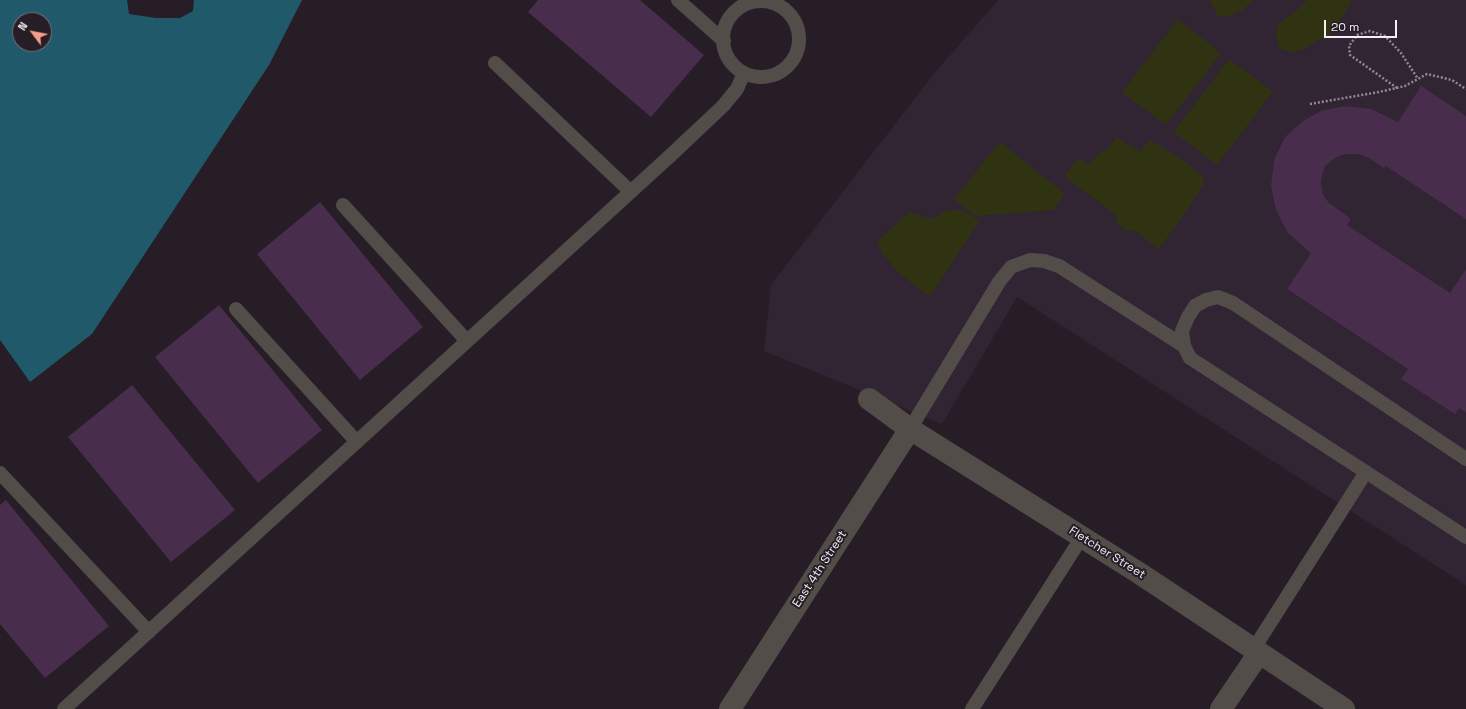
<!DOCTYPE html>
<style>
body{margin:0}
#map{position:relative;width:1466px;height:709px;overflow:hidden;background:#261d26;font-family:"Space Grotesk",sans-serif}
canvas{display:block}
.north{position:absolute;left:12px;top:12px;width:40px;height:40px;box-sizing:border-box;background:#261d26;border:1px solid #797179;border-radius:50%;rotate:302deg;font-size:11px;font-weight:700;line-height:16px;text-align:center;color:#f5eef5}
.north::after{content:'';display:block;margin:auto;width:14px;height:18px;background:#f49e88;clip-path:polygon(50% 0,100% 100%,50% 72%,0 100%)}
.scale{position:absolute;left:1324px;top:20px;width:73px;height:18px;box-sizing:border-box;border:2px solid #f5eef5;border-top:0;padding-left:5px;font-size:12px;line-height:14px;white-space:nowrap;color:#f5eef5;-webkit-text-stroke:3px #261d26;paint-order:stroke}
</style>
<div id="map">
<canvas width="1466" height="709"></canvas>
<div class="north">N</div>
<div class="scale">20 m</div>
</div>
<script>
const ctx = document.querySelector('canvas').getContext('2d');
ctx.lineJoin = 'round';
function fillPath(path, color) { ctx.fillStyle = color; ctx.fill(path, 'evenodd'); }
const toPath = rows => new Path2D(rows.map(r => 'M' + r).join(''));
function stroke(path, color, width, dash) { ctx.strokeStyle = color; ctx.lineWidth = width; ctx.lineCap = dash ? 'butt' : 'round'; ctx.setLineDash(dash || []); ctx.stroke(path); }
function label(font, color, halo, rows, align = 'center') {
  ctx.font = font + ' "Space Grotesk",sans-serif'; ctx.lineWidth = 4; ctx.setLineDash([]); ctx.textBaseline = 'middle'; ctx.strokeStyle = halo; ctx.fillStyle = color; for (const [text, x, y, turn = 0] of rows) {
    ctx.save(); ctx.translate(x, y); ctx.rotate((+turn || 0) * Math.PI / 180); ctx.textAlign = isNaN(turn) ? turn : align; if (halo) ctx.strokeText(text, 0, 0); ctx.fillText(text, 0, 0); ctx.restore();
  }
}
const built = toPath([
 [998,0,1466,0,1466,585,1017,297,942,424,764,351,771,285,932,76]
]);
const green = toPath([
 [1210,0,1254,0,1241,11,1228,17,1218,16],
 [1306,0,1352,0,1336,28,1327,37,1313,43,1303,49,1295,52,1284,51,1278,45,1276,28,1283,20,1296,11,1305,3],
 [1178,19,1221,53,1166,125,1122,92],
 [1229,59,1273,92,1217,165,1174,132],
 [1117,137,1140,152,1150,140,1181,159,1202,175,1204,183,1188,208,1159,249,1135,231,1127,231,1118,224,1115,214,1064,176,1079,158,1089,164,1100,152,1105,151],
 [1000,142,1065,194,1053,210,975,216,954,199],
 [950,210,959,210,971,215,979,221,931,295,926,295,897,271,883,254,878,244,879,240,907,214,910,212,927,218,935,218,942,213]
]);
const water = toPath([
 [0,0,127,0,129,14,156,18,180,18,193,11,194,0,302,0,269,65,92,334,30,382,0,340],
 [20,20,44,20,44,44,20,44]
]);
const building = toPath([
 [538,0,640,0,704,55,651,117,528,12],
 [1421,86,1466,116,1466,219,1386,166,1384,168,1369,158,1359,154,1348,154,1341,155,1332,160,1325,166,1322,175,1321,184,1323,194,1328,202,1351,219,1347,225,1450,293,1466,269,1466,412,1459,408,1455,414,1401,379,1408,369,1287,289,1311,253,1288,233,1276,210,1271,186,1274,160,1285,137,1303,121,1321,111,1345,106,1371,109,1398,122],
 [320,202,423,327,360,380,257,254],
 [219,305,322,430,258,483,155,357],
 [132,385,235,510,171,562,68,437],
 [6,500,109,626,45,678,0,624,0,505]
]);
const path = toPath([
 [1397,88,1350,55,1349,46,1357,35,1370,31,1385,36,1401,53,1418,79],
 [1310,104,1379,92,1405,86,1427,74,1452,80,1466,89]
]);
const lane = toPath([
 [678,0,724,41],
 '723 39a38 38 0 1 1 76 0a38 38 0 1 1-76 0Z',
 [495,63,631,192],
 [343,205,467,341],
 [236,309,357,442],
 [910,429,999,282,1011,267,1030,260,1044,261,1059,266,1184,346],
 [1466,459,1233,303,1218,297,1206,300,1195,306,1188,317,1182,331,1184,346,1190,358,1466,537],
 [0,473,149,632],
 [1253,650,1366,472],
 [64,709,671,155,723,106,737,89,744,73],
 [972,709,1082,537]
]);
const street = toPath([
 [869,399,910,429,1139,573,1344,709],
 [730,709,910,429],
 [1221,709,1259,653]
]);
const streetNames = [
 ["Fletcher Street",1107,553,32],
 ["East 4th Street",820,569,-57]
];
fillPath(built, '#312433');
fillPath(green, '#2f3312');
fillPath(water, '#205a6a');
fillPath(building, '#492d4c');
stroke(path, '#928a92', 2.5, [2, 2]);
stroke(lane, '#524d49', 14);
stroke(street, '#524d49', 22);
label('12px', '#f5eef5', '#261d26', streetNames);
</script>
